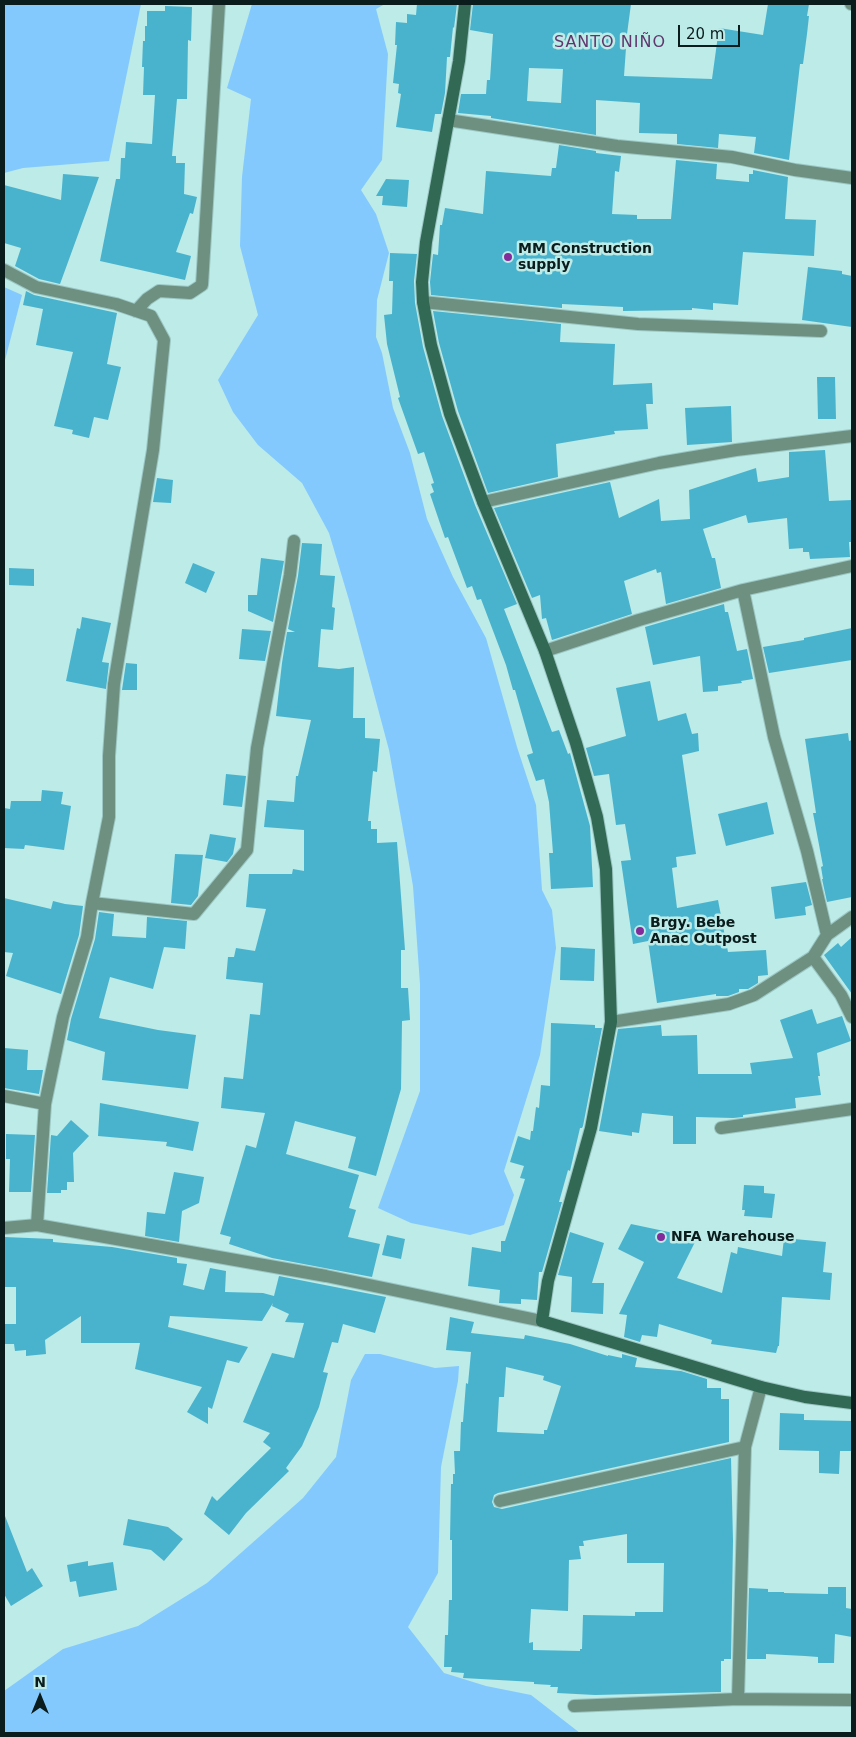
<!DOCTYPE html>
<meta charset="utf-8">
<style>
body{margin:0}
#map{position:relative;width:856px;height:1737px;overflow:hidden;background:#bcebe8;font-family:"DejaVu Sans",sans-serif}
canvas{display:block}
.frame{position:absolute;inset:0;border:5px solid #0a1c1c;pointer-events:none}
.north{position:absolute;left:15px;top:1672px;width:50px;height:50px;-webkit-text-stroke:4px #bcebe8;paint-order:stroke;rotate:0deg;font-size:14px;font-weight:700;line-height:20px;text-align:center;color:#0a1c1c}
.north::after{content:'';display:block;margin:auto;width:18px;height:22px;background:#0a1c1c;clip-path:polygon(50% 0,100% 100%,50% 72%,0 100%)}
.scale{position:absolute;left:678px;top:25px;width:62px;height:22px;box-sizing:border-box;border:2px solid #0a1c1c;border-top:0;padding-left:6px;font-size:15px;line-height:18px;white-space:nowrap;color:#0a1c1c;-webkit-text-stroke:4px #bcebe8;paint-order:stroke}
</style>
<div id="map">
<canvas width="856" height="1737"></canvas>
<div class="frame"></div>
<div class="north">N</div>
<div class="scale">20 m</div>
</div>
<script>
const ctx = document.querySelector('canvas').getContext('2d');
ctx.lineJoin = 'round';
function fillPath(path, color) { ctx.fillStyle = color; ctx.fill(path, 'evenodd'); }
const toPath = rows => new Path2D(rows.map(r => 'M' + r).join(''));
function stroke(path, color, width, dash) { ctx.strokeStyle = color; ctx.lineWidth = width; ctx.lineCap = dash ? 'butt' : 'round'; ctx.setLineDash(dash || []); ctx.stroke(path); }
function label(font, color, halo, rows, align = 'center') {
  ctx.font = font + ' "DejaVu Sans",sans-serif'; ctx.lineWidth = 5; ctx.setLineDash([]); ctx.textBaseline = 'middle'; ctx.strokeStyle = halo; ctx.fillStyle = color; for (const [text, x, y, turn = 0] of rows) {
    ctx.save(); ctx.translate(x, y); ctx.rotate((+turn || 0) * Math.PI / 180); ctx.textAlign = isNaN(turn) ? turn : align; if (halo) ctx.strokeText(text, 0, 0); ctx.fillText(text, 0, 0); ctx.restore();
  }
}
const water = toPath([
 [4,4,141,4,109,161,23,168,4,173],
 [252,4,385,4,376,9,388,54,382,160,361,190,376,214,389,253,377,300,376,337,382,353,393,408,410,453,427,519,453,577,486,638,517,747,536,805,542,890,552,910,556,948,540,1055,504,1171,514,1195,504,1225,470,1235,411,1223,378,1208,420,1091,420,984,413,886,389,750,349,600,329,533,302,483,258,445,233,412,218,380,258,315,240,246,242,177,251,99,227,88],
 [4,287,22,295,4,364],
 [365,1354,380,1354,435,1368,459,1366,458,1381,441,1467,438,1573,408,1627,444,1673,486,1686,531,1695,580,1733,4,1733,4,1691,63,1649,138,1626,207,1583,303,1498,336,1457,351,1380]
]);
const building = toPath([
 [417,4,457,4,454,28,453,27,450,57,447,57,445,93,441,114,435,114,432,132,396,127,401,94,398,93,399,84,393,83,397,45,395,45,396,22,407,23,407,14,416,15],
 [473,4,631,4,627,34,624,76,712,79,719,28,763,35,768,4,809,4,807,16,809,16,807,34,803,64,800,64,789,160,754,153,756,137,719,134,718,148,677,144,677,134,639,133,640,103,596,100,596,135,491,118,491,116,458,113,461,94,486,94,487,80,490,80,493,34,470,30],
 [529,68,563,69,561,103,527,101],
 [165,6,192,7,191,41,188,40,187,99,177,99,172,156,176,156,176,163,185,163,184,194,197,197,193,214,190,213,176,252,191,256,185,280,100,261,116,179,120,179,121,158,125,158,126,142,152,144,155,95,143,95,144,67,142,67,143,41,145,41,145,26,147,26,147,11,165,11],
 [559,145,596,151,596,153,621,156,619,172,615,171,612,214,637,215,637,219,671,219,676,160,717,164,716,179,749,182,749,174,753,174,753,170,788,177,785,219,816,220,814,256,743,252,738,305,713,303,713,310,692,308,692,310,623,311,623,307,562,304,562,308,431,295,430,282,433,254,438,255,440,225,442,225,445,208,483,214,486,171,551,176,552,168,556,168],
 [63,174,99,177,60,284,39,279,15,266,21,248,4,243,4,185,61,200],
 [386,179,409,180,407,207,382,205,383,196,376,196],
 [390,253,417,254,414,281,415,303,423,347,442,416,475,505,517,604,504,609,552,732,559,730,568,754,570,753,590,826,593,887,551,889,549,853,553,853,549,802,544,779,536,781,527,755,533,753,515,690,513,690,506,665,481,599,477,600,472,586,467,588,448,537,445,538,430,494,434,492,431,484,434,483,424,452,418,454,398,398,400,397,387,344,384,315,392,314,393,281,389,281],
 [808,267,842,271,842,274,852,276,852,327,802,320],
 [26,291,34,295,117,313,107,364,121,367,108,420,94,417,89,438,72,434,73,430,54,426,73,352,36,345,43,309,23,305],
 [433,311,561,324,560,342,615,344,613,385,652,383,653,404,646,404,648,429,614,431,615,434,556,444,558,477,488,493,458,411,439,343],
 [817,377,835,377,836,419,818,419],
 [731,406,732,442,687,445,685,408],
 [825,450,829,501,852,500,852,542,849,542,850,557,810,559,809,552,803,552,803,548,789,549,787,518,748,523,746,515,703,529,712,558,715,558,721,588,666,604,661,572,657,573,656,569,624,581,632,614,552,640,546,618,542,619,540,595,532,598,494,508,610,482,619,518,659,499,661,521,690,519,689,490,756,468,758,482,789,477,789,452],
 [157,478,173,480,171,503,153,502],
 [302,543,322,544,320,575,335,576,332,607,335,608,333,630,321,629,318,667,339,669,354,667,353,718,365,718,365,738,380,739,377,772,373,771,368,821,371,821,371,829,377,829,377,843,397,842,405,950,401,950,401,988,408,988,410,1020,402,1021,401,1089,376,1176,348,1168,356,1137,295,1121,286,1154,359,1175,349,1208,356,1210,348,1237,380,1244,372,1277,272,1258,229,1244,231,1237,220,1234,246,1145,256,1148,265,1113,221,1108,224,1077,243,1079,250,1014,260,1015,263,983,226,979,228,957,234,957,236,948,255,951,266,909,246,907,249,874,292,874,293,869,304,871,304,830,264,827,267,800,294,802,296,776,298,776,311,720,276,716,282,663,287,632,295,632,288,629,298,576],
 [261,558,284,561,273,622,248,611,248,595,257,595],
 [193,563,215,572,206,593,185,583],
 [9,568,34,569,34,586,9,585],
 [724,604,725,612,728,612,737,651,747,649,753,679,741,681,742,683,718,686,718,691,703,692,700,656,653,665,645,627],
 [82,617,111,623,102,662,109,663,106,689,66,681,77,628,80,629],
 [852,628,852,660,769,673,763,647,804,640,804,638],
 [242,629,271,631,265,661,239,659],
 [126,663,137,664,137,690,122,690],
 [650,681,658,721,686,713,692,734,698,733,699,751,682,755,696,854,676,857,677,867,672,868,677,908,718,900,728,952,766,950,768,975,758,976,758,983,748,989,739,989,739,992,728,996,716,996,716,994,657,1003,648,941,633,944,621,861,631,860,625,824,616,825,609,774,594,776,586,748,626,736,616,688],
 [848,733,849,741,852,740,852,897,827,902,822,879,823,879,821,867,823,866,813,813,816,813,805,739],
 [226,774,246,776,242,807,223,805],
 [42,790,63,792,61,804,71,806,64,850,25,845,24,849,4,848,4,808,10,809,11,801,41,801],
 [767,802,774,834,726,846,718,814],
 [210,834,236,838,233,854,227,862,205,858],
 [175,854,203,855,198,896,191,905,171,903],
 [806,882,812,905,805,907,806,915,775,919,771,887],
 [4,898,51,909,53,901,65,904,83,906,79,935,61,994,6,976,13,953,4,952],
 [99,912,114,914,112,936,146,938,147,917,187,921,185,949,164,947,153,989,110,977,99,1018,158,1030,196,1035,188,1089,102,1080,105,1052,67,1040,71,1019,95,939],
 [852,937,852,994,824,955,838,943,841,947],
 [561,947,595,949,594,981,560,980],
 [812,1009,817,1024,842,1016,851,1041,817,1053,820,1076,818,1076,821,1095,795,1098,796,1108,743,1115,743,1117,733,1118,696,1117,696,1144,673,1144,673,1116,642,1113,639,1133,632,1132,632,1136,599,1131,618,1029,661,1025,662,1036,697,1035,698,1074,752,1074,750,1063,793,1058,780,1020],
 [551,1023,595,1025,595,1028,602,1028,583,1126,582,1128,580,1128,570,1171,568,1170,559,1202,562,1202,542,1272,539,1272,537,1300,521,1299,521,1304,499,1303,500,1290,468,1286,472,1247,501,1252,501,1241,505,1241,525,1179,520,1178,524,1166,510,1162,518,1136,530,1140,531,1131,533,1131,536,1107,539,1108,541,1085,550,1086],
 [4,1048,28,1050,27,1070,43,1070,39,1094,4,1088],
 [100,1103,199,1122,193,1151,166,1146,167,1142,98,1136],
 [71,1120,89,1136,73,1153,74,1182,67,1182,67,1190,61,1190,61,1193,47,1193,51,1135,57,1136],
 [6,1134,35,1135,31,1192,9,1192,10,1159,6,1159],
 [174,1172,204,1177,199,1203,182,1211,179,1242,145,1236,147,1212,165,1214],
 [744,1185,764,1186,764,1193,775,1194,772,1218,744,1216,745,1210,742,1210],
 [631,1224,697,1238,677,1278,722,1293,731,1252,737,1254,738,1247,782,1256,784,1238,826,1242,823,1272,832,1273,830,1300,782,1297,779,1346,778,1346,776,1353,711,1344,712,1340,659,1324,657,1337,642,1335,640,1342,624,1337,627,1315,619,1314,644,1262,618,1249],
 [570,1232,604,1243,592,1283,604,1283,603,1314,571,1312,572,1277,558,1275],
 [387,1235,405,1239,401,1259,382,1255],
 [4,1237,53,1239,53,1242,112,1247,177,1258,177,1263,187,1264,183,1285,204,1290,210,1268,226,1271,225,1292,263,1293,274,1296,279,1276,386,1297,375,1333,343,1324,338,1343,332,1342,323,1372,328,1373,319,1407,302,1446,286,1468,289,1471,246,1513,229,1535,204,1514,212,1496,217,1501,271,1448,263,1442,270,1433,243,1422,272,1353,294,1358,304,1323,285,1322,289,1314,272,1306,273,1303,262,1321,170,1316,168,1327,248,1347,239,1363,227,1360,212,1409,208,1407,208,1424,187,1412,202,1387,135,1369,140,1343,81,1343,81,1316,45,1340,46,1354,26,1356,26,1350,15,1351,14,1344,4,1344,4,1324,16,1324,16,1287,4,1287],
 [450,1317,474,1322,471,1333,524,1339,525,1335,570,1344,608,1356,608,1355,622,1358,622,1354,637,1358,635,1367,681,1371,707,1379,707,1388,721,1388,721,1399,729,1399,729,1442,498,1493,494,1495,492,1502,494,1507,502,1509,731,1458,733,1541,731,1659,724,1659,724,1661,721,1661,721,1692,595,1695,557,1693,558,1687,550,1687,551,1685,534,1684,534,1682,463,1678,464,1673,451,1672,452,1667,444,1667,445,1635,448,1635,449,1600,452,1600,452,1540,450,1540,451,1484,453,1484,453,1474,455,1474,454,1451,460,1451,461,1422,463,1422,466,1383,468,1384,471,1352,446,1350],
 [506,1367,544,1376,543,1380,561,1386,547,1430,544,1430,544,1434,497,1432,499,1397,504,1397],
 [627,1534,627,1563,664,1563,663,1612,635,1612,635,1616,583,1615,582,1649,580,1649,580,1651,533,1650,533,1642,529,1643,531,1609,568,1611,569,1560,581,1559,579,1546,584,1546,583,1541],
 [780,1413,804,1414,804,1420,852,1421,852,1451,840,1451,839,1474,819,1473,819,1451,779,1450],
 [5,1516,27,1572,32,1568,43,1586,11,1606,4,1594],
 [128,1519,168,1527,183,1539,164,1561,151,1550,123,1545],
 [88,1561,88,1566,113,1562,117,1590,79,1597,76,1581,70,1582,67,1565],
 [828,1587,846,1587,846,1608,852,1609,852,1637,835,1634,834,1663,818,1663,818,1657,805,1656,766,1654,766,1659,747,1659,749,1588,768,1589,768,1592,784,1592,784,1593,828,1594]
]);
const minor = toPath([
 [851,4,852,4],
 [448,120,617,146,732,157,795,170,852,178],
 [4,270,36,287,116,304,151,316,164,340,153,450,114,684,109,756,109,817,92,903,87,937,63,1017,45,1104,37,1225],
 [423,302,638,324,821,331],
 [136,311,147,299,159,291,190,293,202,285,219,4],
 [483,502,659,463,736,450,852,436],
 [743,590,774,737,807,851,827,935],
 [545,651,639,620,743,590,852,566],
 [92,903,194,914,247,850,257,748,290,575,294,541],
 [813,957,841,995,852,1017],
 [611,1022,729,1004,754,995,813,957,827,935,852,917],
 [4,1096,45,1104],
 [721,1128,852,1109],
 [761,1387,745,1447,738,1699,852,1700],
 [500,1501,745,1447],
 [574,1706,738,1699]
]);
const tertiary = toPath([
 [4,1228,37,1225,326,1276,542,1321]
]);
const secondary = toPath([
 [465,4,459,61,426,242,422,282,423,302,431,345,450,414,483,502,545,651,576,743,597,817,606,869,611,1022,591,1128,548,1281,542,1321,761,1387,805,1397,852,1403]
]);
const markers = [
 [508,257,5,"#822c9b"],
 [640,931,5,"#822c9b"],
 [661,1237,5,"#822c9b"]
];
const poiNames = [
 ["MM Construction",518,249],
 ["supply",518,265],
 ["Brgy. Bebe",650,923],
 ["Anac Outpost",650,939],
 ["NFA Warehouse",671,1237]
];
const quarterNames = [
 ["SANTO NIÑO",610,43]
];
fillPath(water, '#83c9fe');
fillPath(building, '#49b3cd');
stroke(minor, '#9cc6c3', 14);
stroke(tertiary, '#9cc6c3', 14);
stroke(secondary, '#9cc6c3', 14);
stroke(minor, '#6d9081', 12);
stroke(tertiary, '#6d9081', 12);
stroke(secondary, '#316954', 12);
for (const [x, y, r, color] of markers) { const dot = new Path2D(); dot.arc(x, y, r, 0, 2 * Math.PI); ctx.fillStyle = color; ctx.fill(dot); stroke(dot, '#bcebe8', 2); }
label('bold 14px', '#0a1c1c', '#bcebe8', poiNames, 'left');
ctx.letterSpacing = '1px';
label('16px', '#60366d', '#bcebe8', quarterNames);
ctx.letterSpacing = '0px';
</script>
